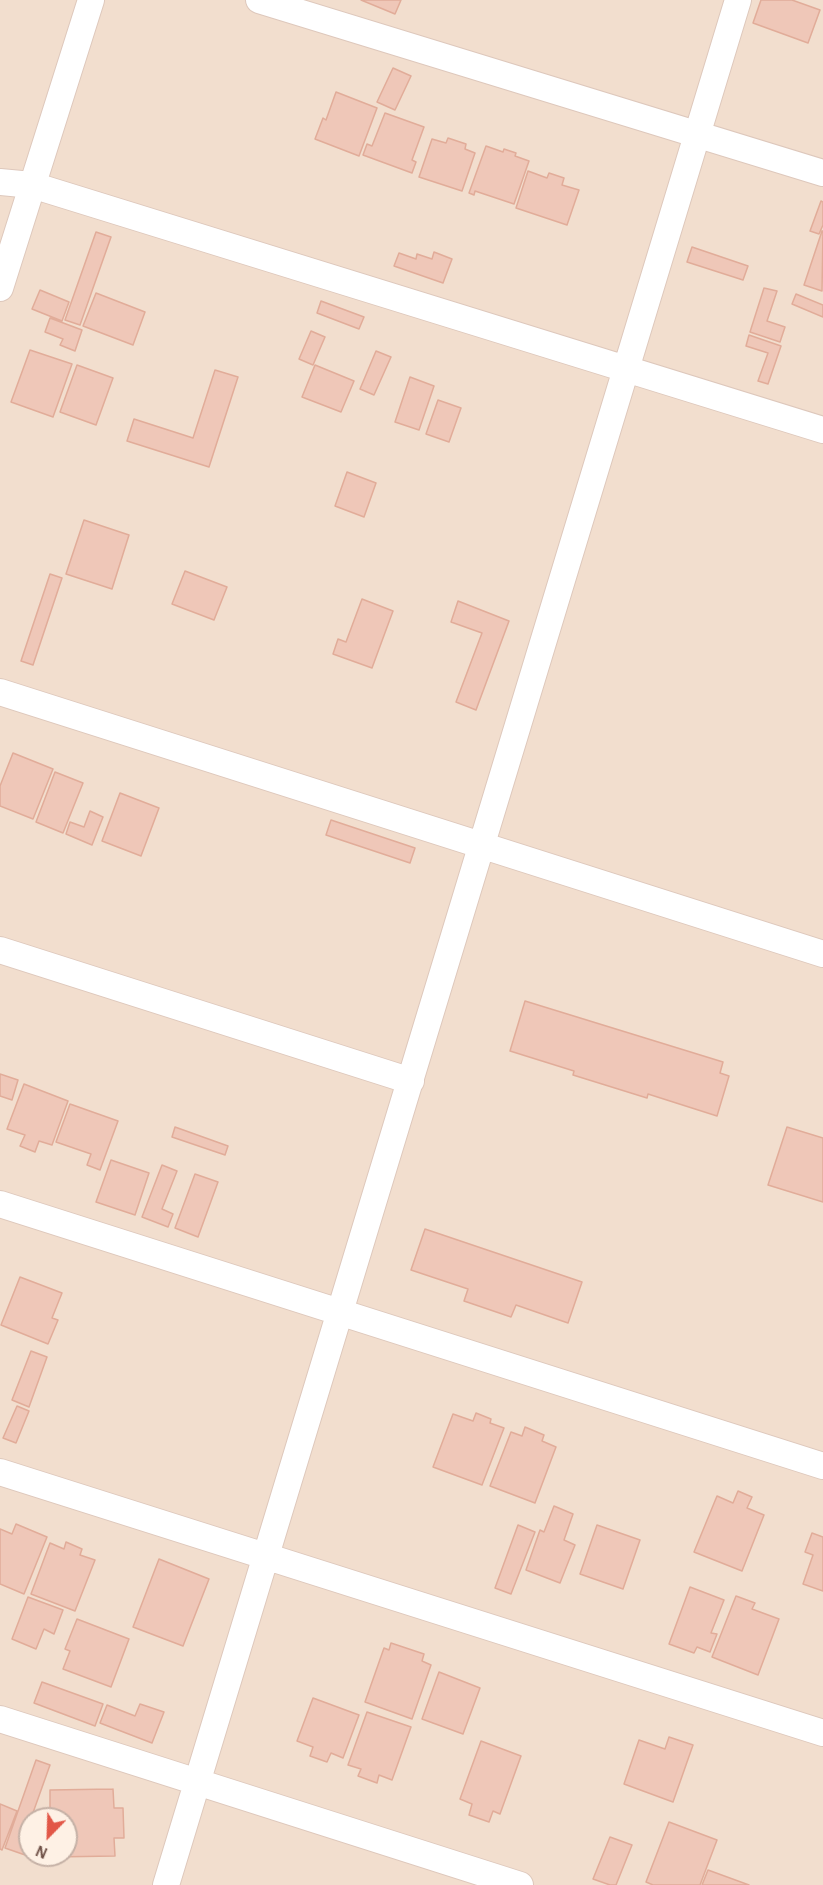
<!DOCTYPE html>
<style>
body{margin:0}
#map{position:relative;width:823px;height:1885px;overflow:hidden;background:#fbeddf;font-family:"Alegreya Sans",sans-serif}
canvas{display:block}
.north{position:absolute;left:18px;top:1807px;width:60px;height:60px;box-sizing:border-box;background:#fef1e5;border:2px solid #c5b1a6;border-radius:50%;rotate:203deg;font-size:16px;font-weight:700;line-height:24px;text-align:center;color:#705248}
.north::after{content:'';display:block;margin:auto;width:21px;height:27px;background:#e25747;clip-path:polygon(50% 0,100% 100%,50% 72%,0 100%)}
</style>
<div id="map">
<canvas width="823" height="1885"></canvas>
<div class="north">N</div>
</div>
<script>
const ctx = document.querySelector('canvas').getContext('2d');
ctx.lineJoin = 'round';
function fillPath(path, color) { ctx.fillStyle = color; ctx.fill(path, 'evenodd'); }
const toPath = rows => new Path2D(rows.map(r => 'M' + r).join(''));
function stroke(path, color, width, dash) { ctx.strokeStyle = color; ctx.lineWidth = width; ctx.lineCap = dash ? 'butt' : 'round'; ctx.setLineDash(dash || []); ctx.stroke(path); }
const residential = toPath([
 [0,0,823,0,823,1885,0,1885],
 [30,1819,66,1819,66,1855,30,1855]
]);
const building = toPath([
 [361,0,401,0,395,14,361,0],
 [761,0,792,0,820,10,808,43,753,23,761,0],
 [393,68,411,76,395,110,377,102,393,68],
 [336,92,377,108,359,156,315,139,323,118,326,120,336,92],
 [385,113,424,127,412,160,416,162,412,173,363,155,367,144,372,146,385,113],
 [448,138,466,144,465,149,475,153,462,191,419,177,432,139,446,143,448,138],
 [486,146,503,152,504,149,516,153,515,156,529,161,514,204,475,191,474,195,469,193,486,146],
 [528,171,547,178,549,173,564,178,562,185,579,190,567,225,516,208,528,171],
 [821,201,823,202,823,225,819,234,810,231,821,201],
 [822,231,823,231,822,291,804,285,822,231],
 [96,232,111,237,80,325,65,320,96,232],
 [692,247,748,266,743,280,687,262,692,247],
 [434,252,452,259,443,283,394,266,399,253,416,259,417,254,432,259,434,252],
 [764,288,777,291,767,321,785,327,780,342,750,332,764,288],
 [40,290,69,302,62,321,32,309,40,290],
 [96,293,145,312,133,345,83,326,96,293],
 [796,294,823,305,823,317,792,304,796,294],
 [321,301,364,317,359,329,317,313,321,301],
 [50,318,82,330,75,351,60,345,63,339,45,332,50,318],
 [311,331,325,337,313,365,299,359,311,331],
 [749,335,781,346,768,384,758,381,768,353,746,346,749,335],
 [30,350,72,364,53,417,11,402,30,350],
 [376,351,391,357,374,395,360,389,376,351],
 [77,365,113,378,96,425,60,412,77,365],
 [315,365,354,381,341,412,302,397,315,365],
 [215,370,238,377,209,467,127,441,134,419,193,438,215,370],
 [410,377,434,386,419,430,395,422,410,377],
 [438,400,461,408,449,442,426,434,438,400],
 [347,472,376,483,364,517,335,506,347,472],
 [84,520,129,535,112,589,66,574,84,520],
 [185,571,227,587,214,620,172,604,185,571],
 [50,574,62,578,33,665,21,661,50,574],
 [362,599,393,611,372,668,333,654,338,639,346,642,362,599],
 [458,601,509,621,476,710,456,702,482,633,451,622,458,601],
 [13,753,53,769,33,819,0,806,0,786,13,753],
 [55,772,83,783,63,833,36,822,55,772],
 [120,793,159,808,141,856,102,841,120,793],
 [90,811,103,817,92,845,66,834,70,822,84,827,90,811],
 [331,820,415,848,410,863,326,835,331,820],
 [525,1001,723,1062,720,1073,729,1076,717,1116,648,1094,647,1098,573,1075,574,1071,510,1051,525,1001],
 [0,1074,18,1080,12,1100,0,1096,0,1074],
 [24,1084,68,1101,52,1145,39,1141,35,1152,20,1146,25,1135,7,1129,24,1084],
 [70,1104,118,1121,100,1170,87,1165,91,1154,56,1142,70,1104],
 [175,1127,228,1146,225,1155,172,1137,175,1127],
 [787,1127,823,1138,823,1202,768,1185,787,1127],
 [111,1160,149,1173,135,1215,96,1202,111,1160],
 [162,1165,177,1171,162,1209,173,1214,168,1227,142,1217,162,1165],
 [195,1174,218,1182,198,1237,175,1228,195,1174],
 [425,1229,582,1282,568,1323,516,1305,511,1317,464,1301,468,1289,411,1270,425,1229],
 [20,1277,62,1293,52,1318,58,1320,48,1344,1,1325,20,1277],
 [31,1351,47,1357,29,1407,12,1400,31,1351],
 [17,1406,29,1411,16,1443,3,1438,17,1406],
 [476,1413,491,1419,490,1423,504,1428,482,1485,433,1467,453,1414,473,1421,476,1413],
 [525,1427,544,1435,542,1441,556,1447,535,1503,490,1486,511,1432,522,1436,525,1427],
 [738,1491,752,1497,747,1508,764,1515,742,1571,694,1552,717,1496,733,1503,738,1491],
 [554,1506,573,1514,564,1540,575,1545,560,1583,526,1570,540,1530,544,1532,554,1506],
 [16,1524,47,1537,24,1594,0,1584,0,1529,12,1534,16,1524],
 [518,1525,535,1532,511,1594,495,1588,518,1525],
 [597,1525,640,1540,623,1589,580,1574,597,1525],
 [812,1533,823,1537,823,1591,803,1584,813,1555,805,1552,812,1533],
 [66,1542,82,1549,80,1555,95,1560,75,1611,31,1594,50,1543,64,1549,66,1542],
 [159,1559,209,1579,183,1646,133,1627,159,1559],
 [690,1587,724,1600,711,1633,717,1634,710,1652,697,1647,694,1653,669,1644,690,1587],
 [736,1596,755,1603,752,1609,779,1619,758,1675,712,1657,736,1596],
 [28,1597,63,1610,54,1634,44,1629,36,1649,12,1639,28,1597],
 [77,1619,129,1639,111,1687,63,1669,70,1651,65,1649,77,1619],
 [391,1643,424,1654,422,1661,431,1665,412,1719,365,1702,384,1648,389,1650,391,1643],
 [439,1672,480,1688,463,1734,422,1719,439,1672],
 [42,1682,103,1704,95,1726,34,1703,42,1682],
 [313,1698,359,1715,343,1758,331,1753,327,1762,310,1756,313,1747,297,1741,313,1698],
 [140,1704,164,1712,152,1743,100,1723,107,1705,135,1716,140,1704],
 [367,1712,411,1727,392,1780,379,1775,377,1783,358,1776,361,1769,348,1765,367,1712],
 [669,1737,693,1745,673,1802,624,1784,639,1740,665,1749,669,1737],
 [481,1741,521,1756,500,1814,493,1811,489,1822,469,1815,472,1804,460,1799,481,1741],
 [36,1760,50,1765,24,1838,30,1840,28,1856,5,1848,36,1760],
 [113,1789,114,1808,123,1808,124,1838,114,1838,115,1856,52,1857,52,1855,66,1855,66,1819,50,1819,50,1790,113,1789],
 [0,1804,17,1811,2,1850,0,1849,0,1804],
 [669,1822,717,1840,700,1885,653,1885,646,1882,669,1822],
 [610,1837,632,1845,616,1885,610,1885,593,1879,610,1837],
 [708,1870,749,1885,702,1885,708,1870]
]);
const street = toPath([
 [259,0,823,173],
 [0,182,32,185,823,430],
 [0,288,91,0],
 [0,692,823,954],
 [0,950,411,1081],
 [0,1204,823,1466],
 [0,1472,823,1733],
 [0,1719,520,1885],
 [166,1885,738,0]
]);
fillPath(residential, '#f2dece');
fillPath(building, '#efc7b8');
stroke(building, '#e1ac99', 1.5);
stroke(street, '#dec8bc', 28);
stroke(street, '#fff', 26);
</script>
